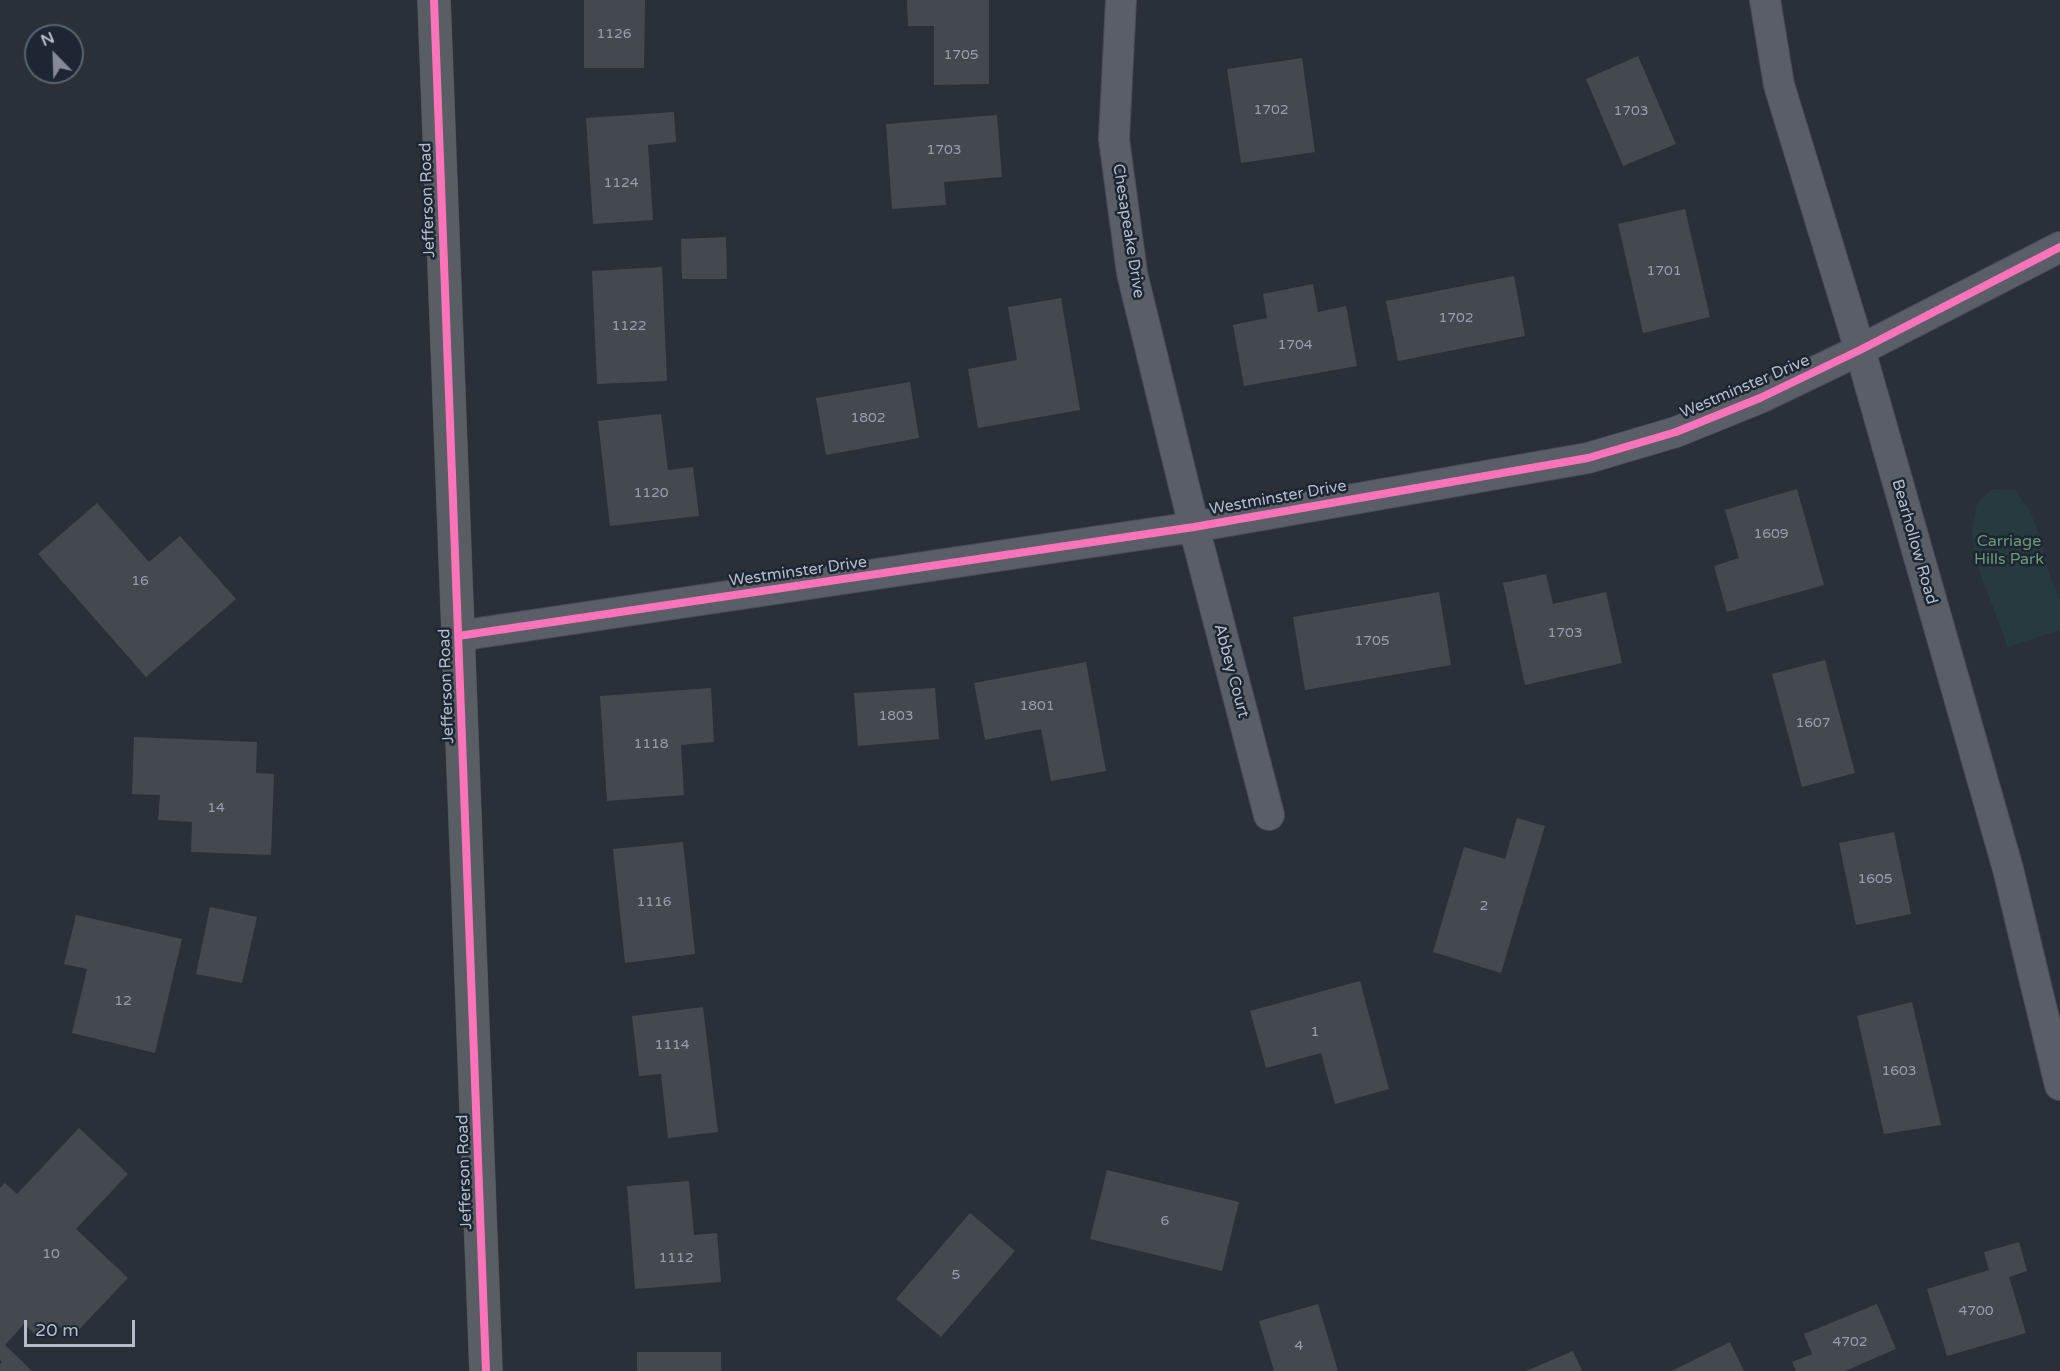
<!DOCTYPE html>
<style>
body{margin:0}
#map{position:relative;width:2060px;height:1371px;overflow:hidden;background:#2a3038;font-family:"Varela Round",sans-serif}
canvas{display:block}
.north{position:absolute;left:24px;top:24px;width:60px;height:60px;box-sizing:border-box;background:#1d2633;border:2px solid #59626f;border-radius:50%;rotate:337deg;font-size:16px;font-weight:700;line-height:24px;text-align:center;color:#b4bcc9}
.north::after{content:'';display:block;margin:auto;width:21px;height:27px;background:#848b96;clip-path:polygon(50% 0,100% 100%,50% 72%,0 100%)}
.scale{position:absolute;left:24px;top:1320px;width:111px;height:27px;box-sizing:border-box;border:3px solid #b4bcc9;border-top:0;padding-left:8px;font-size:18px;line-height:21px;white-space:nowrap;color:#b4bcc9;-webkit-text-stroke:4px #1d2633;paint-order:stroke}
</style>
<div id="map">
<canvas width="2060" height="1371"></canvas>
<div class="north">N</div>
<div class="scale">20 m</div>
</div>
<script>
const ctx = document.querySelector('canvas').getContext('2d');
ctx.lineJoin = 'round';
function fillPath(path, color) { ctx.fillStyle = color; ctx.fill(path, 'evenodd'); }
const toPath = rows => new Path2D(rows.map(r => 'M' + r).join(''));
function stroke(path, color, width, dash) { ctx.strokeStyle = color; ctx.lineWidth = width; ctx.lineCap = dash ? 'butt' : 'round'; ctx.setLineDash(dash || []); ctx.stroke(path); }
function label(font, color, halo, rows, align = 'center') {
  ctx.font = font + ' "Varela Round",sans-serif'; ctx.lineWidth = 5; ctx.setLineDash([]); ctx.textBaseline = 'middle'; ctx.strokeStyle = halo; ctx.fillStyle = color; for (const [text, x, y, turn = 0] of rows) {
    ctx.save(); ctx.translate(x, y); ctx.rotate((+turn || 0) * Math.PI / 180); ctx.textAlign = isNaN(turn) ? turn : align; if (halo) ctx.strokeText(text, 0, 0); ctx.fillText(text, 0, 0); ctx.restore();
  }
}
const green = toPath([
 [1992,489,2015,490,2030,511,2040,537,2050,576,2060,599,2060,630,2008,647,1974,557,1972,529,1977,503]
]);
const building = toPath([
 [584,0,645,0,644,68,584,68],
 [907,0,989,0,989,84,934,85,934,26,908,26],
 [1638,56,1676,144,1623,166,1586,79],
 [1302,58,1315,152,1241,163,1227,69],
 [674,112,676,142,648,145,653,220,593,224,586,118],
 [997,115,1002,177,944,182,946,205,892,209,886,124],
 [1685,209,1710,317,1643,333,1618,224],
 [726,237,727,279,682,279,681,239],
 [662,267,667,381,597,384,592,271],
 [1514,276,1525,336,1398,361,1386,301],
 [1313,284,1318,312,1346,306,1357,366,1244,386,1233,325,1267,318,1263,294],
 [1061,298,1080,410,978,428,968,369,1017,360,1008,307],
 [910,382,919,438,826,455,816,398],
 [661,414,668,470,693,467,699,516,610,526,598,421],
 [1797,489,1824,585,1727,612,1714,566,1739,558,1725,510],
 [97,503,149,562,180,536,236,599,146,677,38,554],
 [1546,574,1553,604,1606,592,1622,663,1525,685,1503,583],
 [1439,592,1451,665,1305,690,1293,617],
 [1825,660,1855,773,1802,787,1772,674],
 [1086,662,1106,771,1051,781,1041,729,985,740,974,683],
 [711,688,714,742,681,745,684,795,607,801,600,696],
 [935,688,939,739,858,746,854,693],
 [134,737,257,742,256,773,274,774,271,855,191,852,192,822,158,820,160,795,132,794],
 [1517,818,1545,826,1501,973,1433,952,1464,847,1505,859],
 [1894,832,1911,914,1856,925,1839,843],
 [683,842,695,954,625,963,613,849],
 [210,907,257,917,242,983,196,974],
 [76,915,182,939,155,1053,72,1033,87,969,64,964],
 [1360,981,1389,1089,1335,1104,1321,1053,1266,1068,1250,1011],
 [1912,1002,1941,1125,1884,1134,1857,1016],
 [703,1007,718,1132,668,1138,661,1074,639,1076,632,1016],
 [79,1128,128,1174,76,1229,128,1278,71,1338,56,1323,40,1339,24,1324,5,1345,32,1371,0,1371,0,1364,2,1362,0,1360,0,1188,5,1183,17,1194],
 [1107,1170,1239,1202,1222,1271,1090,1239],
 [689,1181,694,1235,717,1233,721,1282,635,1289,627,1186],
 [970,1213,1015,1251,941,1337,896,1299],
 [2019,1242,2027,1271,2009,1277,2026,1333,1947,1356,1927,1289,1989,1270,1984,1252],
 [1318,1304,1338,1371,1274,1371,1259,1321],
 [1877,1304,1896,1349,1845,1371,1796,1371,1792,1362,1812,1354,1804,1334],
 [1730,1342,1744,1371,1672,1371],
 [1573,1351,1582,1371,1526,1371],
 [637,1352,721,1352,721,1371,637,1371]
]);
const street = toPath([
 [1121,0,1114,139,1132,273,1194,527,1269,815],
 [1765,0,1779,85,1860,350,2008,869,2060,1085],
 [458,636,1194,527,1588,458,1676,432,1760,398,1860,350,2060,247]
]);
const secondary = toPath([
 [434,0,486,1371]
]);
const cycleway = toPath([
 [434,0,486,1371],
 [458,636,1194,527,1588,458,1676,432,1760,398,1860,350,2060,247]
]);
const numberNames = [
 ["1126",614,34],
 ["1705",961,55],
 ["1702",1271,110],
 ["1703",1631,111],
 ["1703",944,150],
 ["1124",621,183],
 ["1701",1664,271],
 ["1702",1456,318],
 ["1122",629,326],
 ["1704",1295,345],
 ["1802",868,418],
 ["1120",651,493],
 ["1609",1771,534],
 ["16",140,581],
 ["1703",1565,633],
 ["1705",1372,641],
 ["1801",1037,706],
 ["1803",896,716],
 ["1607",1813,723],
 ["1118",651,744],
 ["14",216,808],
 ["1605",1875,879],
 ["1116",654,902],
 ["2",1484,906],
 ["12",123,1001],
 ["1",1315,1032],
 ["1114",672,1045],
 ["1603",1899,1071],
 ["6",1165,1221],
 ["10",51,1254],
 ["1112",676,1258],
 ["5",956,1275],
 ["4700",1976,1311],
 ["4702",1850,1342],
 ["4",1299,1346]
];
const streetNames = [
 ["Jefferson Road",428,200,-92],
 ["Chesapeake Drive",1128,231,81],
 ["Westminster Drive",1745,387,-23],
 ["Westminster Drive",1278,498,-10],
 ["Bearhollow Road",1914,542,74],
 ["Westminster Drive",798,572,-8],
 ["Abbey Court",1231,671,75],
 ["Jefferson Road",447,686,-92],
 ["Jefferson Road",465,1172,-92]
];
const parkNames = [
 ["Carriage",2009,542],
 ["Hills Park",2009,560]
];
fillPath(green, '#273a3e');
fillPath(building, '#444950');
stroke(street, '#484c53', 32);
stroke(secondary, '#484c53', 34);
stroke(street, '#5a5e66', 30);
stroke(secondary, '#595d64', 33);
stroke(cycleway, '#fb73b8', 8);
label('14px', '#989fab', null, numberNames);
label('16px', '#b4bcc9', '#1d2633', streetNames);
label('16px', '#6b9a76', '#1d2633', parkNames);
</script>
